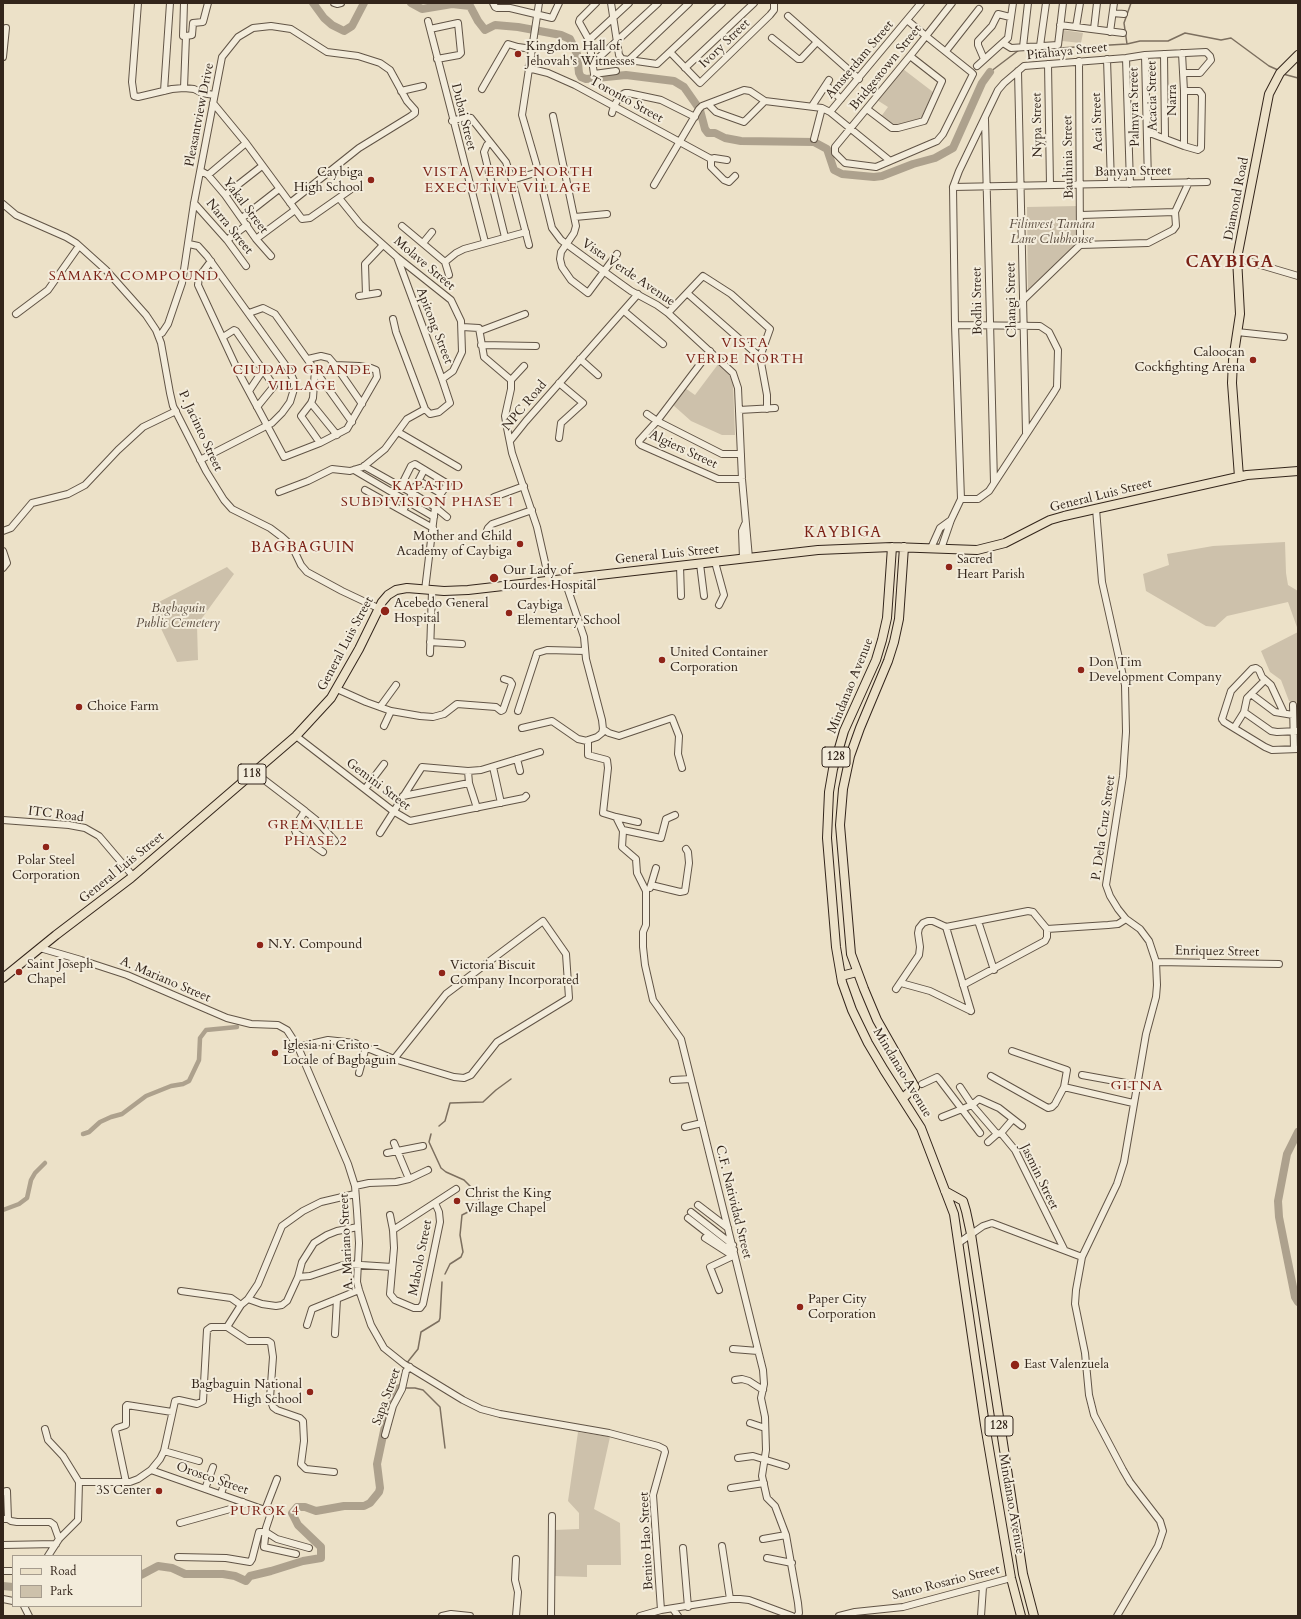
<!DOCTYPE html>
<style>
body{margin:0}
#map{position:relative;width:1301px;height:1619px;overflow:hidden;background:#ece1c8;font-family:Cardo,serif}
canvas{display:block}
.frame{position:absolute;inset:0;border:4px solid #33251b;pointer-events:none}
.legend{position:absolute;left:12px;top:1555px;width:130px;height:52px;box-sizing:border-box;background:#f3ecdb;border:1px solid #a69c8e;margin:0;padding:5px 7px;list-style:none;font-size:12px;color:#33251b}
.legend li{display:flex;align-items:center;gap:8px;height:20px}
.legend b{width:20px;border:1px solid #a69c8e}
</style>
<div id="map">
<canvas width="1301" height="1619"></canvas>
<div class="frame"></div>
<ul class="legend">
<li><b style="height:5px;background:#ece1c8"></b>Road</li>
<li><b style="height:11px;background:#cdc1ab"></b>Park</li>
</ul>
</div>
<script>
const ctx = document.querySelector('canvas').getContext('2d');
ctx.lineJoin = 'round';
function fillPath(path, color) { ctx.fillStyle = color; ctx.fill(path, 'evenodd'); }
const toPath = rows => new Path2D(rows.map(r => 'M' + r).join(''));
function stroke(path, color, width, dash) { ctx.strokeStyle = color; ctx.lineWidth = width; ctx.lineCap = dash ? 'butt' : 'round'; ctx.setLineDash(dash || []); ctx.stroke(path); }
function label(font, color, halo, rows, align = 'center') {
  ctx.font = font + ' Cardo,serif'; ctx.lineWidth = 4; ctx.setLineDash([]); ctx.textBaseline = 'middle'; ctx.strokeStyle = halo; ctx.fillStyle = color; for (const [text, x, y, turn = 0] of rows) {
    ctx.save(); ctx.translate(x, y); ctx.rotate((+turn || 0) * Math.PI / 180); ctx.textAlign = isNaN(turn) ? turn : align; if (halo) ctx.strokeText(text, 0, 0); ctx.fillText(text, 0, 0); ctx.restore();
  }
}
const green = toPath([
 [1063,30,1083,33,1081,43,1062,41],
 [903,69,933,92,921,119,895,127,880,118,888,107,877,100],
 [1078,206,1079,241,1028,291,1027,207],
 [719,363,729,374,733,383,735,435,722,435,691,421,673,405,685,388,695,395],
 [1285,542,1286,573,1288,585,1298,591,1298,630,1288,602,1227,616,1215,627,1206,626,1146,591,1143,574,1169,565,1167,554,1213,546],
 [227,567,234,574,197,625,198,660,177,662,156,618,155,604],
 [1298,632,1298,702,1289,701,1281,680,1270,672,1261,651],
 [578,1432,610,1437,594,1509,620,1523,621,1565,587,1565,587,1577,553,1576,554,1530,579,1529,579,1513,568,1501]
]);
const stream = toPath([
 [1127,44,1124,23,1131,3],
 [1059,48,1127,44,1140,41,1168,41,1185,33,1221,40,1231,38,1269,66,1278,70],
 [990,72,1019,50],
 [1283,74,1298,78],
 [439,1126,445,1121,450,1103,483,1102,496,1090,511,1079],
 [431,1134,429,1142,441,1168,446,1172,464,1180,476,1192,479,1199,476,1208,462,1215,460,1235,463,1252,461,1257,450,1264,445,1274],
 [406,1364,418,1349,421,1332,439,1321,440,1318,442,1282],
 [406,1388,415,1388,423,1390,440,1407,445,1448]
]);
const canal = toPath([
 [83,1134,89,1132,100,1122,111,1117,122,1114,146,1096,171,1086,183,1084,189,1081,199,1060,200,1038,206,1030,237,1027],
 [3,1210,19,1204,27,1198,31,1180,35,1173,45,1163]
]);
const river = toPath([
 [313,3,324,18,332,25,344,31,352,26,364,3],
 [411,3,422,9,452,4,470,6,478,21,485,30,495,25,518,27,561,35,570,39,577,54,579,73,581,77,586,79,626,75,674,81,684,87,698,107],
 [700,110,705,129,708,133,715,133,725,138,741,141,814,142,827,149,834,170,842,174,874,177,882,176,913,164,935,158,953,148,982,83,990,72],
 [1298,1132,1287,1154,1278,1201,1279,1217,1295,1297,1298,1302],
 [141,1575,158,1566,172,1568,185,1574,223,1574,235,1576,246,1581,250,1576,271,1571,303,1561,321,1558,321,1547,298,1525,292,1513,297,1507,305,1507,316,1511,344,1506,364,1506,370,1503,379,1492,380,1488,377,1464,389,1407,396,1392,399,1388,401,1388],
 [3,1586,13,1587]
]);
const minor = toPath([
 [138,3,132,82,134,96,138,97,172,89,184,88,194,89,202,93,214,95],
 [334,3,337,4,341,3],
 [493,3,495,7,497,8,510,8,552,18,559,3],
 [539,3,522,115,536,163,552,228,561,240,617,281,631,291,657,305,668,313,733,373,738,388,742,479,749,558],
 [596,3,580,19,579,22,589,40,594,74,616,71],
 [611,3,619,55,622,59,657,64,722,3],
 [1113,13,1124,14],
 [788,16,859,79],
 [907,20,926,36,971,72,973,74,943,134,937,141,876,167,845,163,835,153,835,147,910,56,926,36,952,3],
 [428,21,485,242],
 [1060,25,1123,33],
 [1076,27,1080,3],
 [430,29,458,23,461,53,459,55,437,59],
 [1094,29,1097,3],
 [1110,32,1114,3],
 [186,36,192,35,193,23,203,22,208,3],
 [772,38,798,59,801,59,816,43],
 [589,40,629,3],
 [1003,43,1011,48,1058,45,1063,3],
 [1040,46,1046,3],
 [1023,47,1028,3],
 [946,51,979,9],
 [670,52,700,83,770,15,774,10,774,3],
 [1182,53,1184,91,1184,146],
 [1164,54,1165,138],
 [1145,55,1148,183],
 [3,57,6,28],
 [1126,58,1130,184],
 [984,59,978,45,978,41,992,26,998,14,1010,17],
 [1107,59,1111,184],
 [629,60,689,3],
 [594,62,658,3],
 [1048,64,1050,185],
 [977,66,1008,38,1013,3],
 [528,68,548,73,575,85,711,159],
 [685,68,754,3],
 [1018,71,1026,433],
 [826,85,841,99],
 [184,88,186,36,183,36,184,3],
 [482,89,508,44,518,47,532,49],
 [164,91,170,3],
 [401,91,423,86],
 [213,103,246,143,302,219,310,218,350,190],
 [708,104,716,112,744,122,765,101],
 [812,106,829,80],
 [867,109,892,128,898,128,924,121,942,81,910,56],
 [830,112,921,3],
 [612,113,614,106,620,96,625,93,628,93,661,100,695,117],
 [553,116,576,226,574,233,561,252,560,259,562,267,571,280,588,293,617,254],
 [985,119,994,483],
 [452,121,465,117,471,118,506,162,512,180,529,245],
 [1147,132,1184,146,1198,150,1201,148,1202,95,1199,91,1184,91],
 [814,139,822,108],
 [490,143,487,145,484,152,505,237],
 [711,159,711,167,724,180,729,182,735,176],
 [711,159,714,158,727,160],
 [201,171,208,175,225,195,256,239,271,256],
 [208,175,246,143],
 [512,180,538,172],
 [654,185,699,109,702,106,744,90,750,91,765,101,822,108,830,112,889,160],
 [953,187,959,171,998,90,1004,83,1024,66,1126,58,1145,55,1206,52,1210,56,1211,60,1200,73,1184,73],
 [225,195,262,166],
 [339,198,360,224,397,257,451,300,461,321,462,352,453,371,442,379],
 [194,203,227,240,246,266],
 [3,204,16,215,66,237,76,243,106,270,146,315,156,330,161,343,170,393,173,406,206,471,224,500,232,509,270,528,282,537,292,546,301,565,307,572,342,591,378,608],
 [1081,215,1175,212],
 [575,217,607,214],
 [242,218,279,189],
 [402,226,445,262,449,275],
 [256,239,295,210],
 [227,240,247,225],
 [423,243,432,232],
 [189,244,198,246,207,256,289,370,294,381,294,389,290,402,282,413,272,423,200,460],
 [1080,245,1148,243,1173,230,1176,226,1175,212,1189,182],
 [1237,258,1298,276],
 [211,261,199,277,198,285,239,373,284,457,320,443,347,429,377,377,376,370,371,368,359,366,335,365],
 [445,262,456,253,464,249,526,232],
 [687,293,760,357,767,395,767,409],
 [366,295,365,264,383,245],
 [359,296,378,293],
 [1023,300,1080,245,1079,61],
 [624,311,663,344],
 [249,313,263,308,275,314,352,422],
 [668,313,703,276,731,294,770,329,760,357],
 [16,314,48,290,79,246],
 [393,319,396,332,425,409,430,414,439,412,450,403,442,379,397,257],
 [955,325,1040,326,1049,332,1058,350,1057,387,1054,392,989,491,978,499,961,499],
 [462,327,479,328,484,357,511,380,511,389,505,416,507,428,512,453,537,527,549,580],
 [480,331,525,314],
 [1237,332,1284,337],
 [158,335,162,333,168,324,182,283,194,203,222,57,238,37,253,28,271,26,291,29,327,52,358,56,380,63,390,70,407,101,415,110,415,113,411,116,359,148,290,203],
 [223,337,234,330,236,331,274,386,257,407],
 [481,345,536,346],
 [710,351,657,421,639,441,639,443,641,445,718,479,742,479],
 [308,359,321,356,329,358,335,365,362,404],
 [580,359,598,375],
 [315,369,313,398,311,403,301,416,320,443],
 [511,380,524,366],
 [249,391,263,370],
 [311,403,337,435],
 [739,410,775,408],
 [647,414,657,421,722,454,741,454],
 [398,432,458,467],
 [559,438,561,423,583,403,559,383],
 [510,441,526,421,638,294],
 [364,466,412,493,435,507,447,517],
 [354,470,434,517],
 [419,481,440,493],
 [401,486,411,466,415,464,448,484,437,499,435,507,425,590],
 [365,490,433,528],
 [279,492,308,481,332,469,350,471,363,467,385,449,407,419,425,409],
 [494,497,524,486],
 [1096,509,1102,582,1125,685,1126,732,1123,776,1106,885,1110,896,1118,909,1126,919,1140,929,1149,941,1156,962,1157,985,1156,997,1146,1034,1124,1162,1117,1184,1082,1257,1076,1290,1075,1304,1085,1353,1089,1395,1094,1415,1123,1470,1130,1482,1160,1521,1163,1531,1158,1546,1117,1616],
 [403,511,424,470],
 [3,531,11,528,32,503,68,494,85,485,118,450,143,427,176,411],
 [486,533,488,528,492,524,532,510],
 [931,548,940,528,951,520],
 [941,549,951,520,961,499,955,325,953,187,1207,182],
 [3,551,7,563,3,568],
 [743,559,742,531,745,524],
 [715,562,724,595,719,605],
 [700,564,704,596],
 [680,566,681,596],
 [564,578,584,637,586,659,602,720,603,729,602,733,597,737,588,740,588,755,607,760,608,768,603,813,616,817,623,831,622,847,636,859,637,873,646,891,646,925,643,932,643,947,645,965,653,1000,681,1039,763,1370,764,1384,761,1398,765,1417,766,1450,762,1476,767,1498,775,1506,786,1535,798,1603,799,1613,797,1616],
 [430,642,462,644],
 [430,653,432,591],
 [337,689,366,702,391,711,420,716,433,717,444,714,457,704,496,707,501,711,503,710,512,684,510,681,504,679],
 [1251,694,1275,712,1293,715],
 [1293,705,1294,749],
 [380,707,396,685],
 [518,711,537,653,547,650,585,651],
 [1244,712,1271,731,1277,732,1298,731],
 [1222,719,1231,691,1252,669,1256,668,1259,670,1262,677,1271,685,1284,713],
 [1222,719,1224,722,1265,747,1272,750,1298,749],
 [384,726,391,711],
 [522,728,552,721,578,739,587,741],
 [1234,728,1244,712,1247,698,1265,680],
 [603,729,609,733,619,736,672,718,679,736,678,754,682,768],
 [296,736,393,811,410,821,524,798,526,796],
 [517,759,520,771],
 [493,767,501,803],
 [468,771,469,783,477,808],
 [254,772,305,811,294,828,296,833,323,852],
 [365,789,384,764],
 [403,796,469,783],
 [305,811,315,819,335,841],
 [616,817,638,822],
 [3,820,69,825,85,828,99,836,133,876],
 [623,830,661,838,666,819,675,815],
 [380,833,422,767,468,771,481,770,540,752],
 [651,885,680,892,685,891,689,863,688,852,686,849],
 [650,888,656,868],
 [978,921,994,970],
 [946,927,971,1011],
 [1047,929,1108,925,1118,924,1126,919],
 [40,948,81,960,127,975,227,1018,251,1024,278,1025,287,1030,298,1047,348,1164,355,1186,357,1211,359,1243,357,1282,359,1290,371,1325,384,1348,404,1364,463,1400,481,1409,500,1414,609,1433,658,1446,664,1449,665,1452,653,1495,661,1610],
 [1156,962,1279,964],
 [901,983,930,991,971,1011],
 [896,989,919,955,920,947,918,933,919,928,923,923,928,921,933,921,946,927,1028,911,1033,912,1047,929,1047,937,1045,941,963,985],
 [298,1047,328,1040,355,1043,394,1059,454,1077,464,1078,471,1075,497,1042,569,998,566,954,543,921,446,994,394,1059],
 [359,1073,366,1047],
 [1082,1075,1137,1085],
 [991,1076,1048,1108,1052,1107,1055,1104,1064,1087,1067,1070,1012,1051],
 [673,1080,691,1079],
 [922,1084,937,1077,939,1079,980,1133],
 [960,1087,972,1105,997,1134,1001,1133,1015,1150,1064,1249],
 [1064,1087,1133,1103],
 [942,1117,972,1105,979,1099,999,1108,1022,1126],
 [685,1127,702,1123],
 [1001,1133,1013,1119],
 [988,1142,997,1134],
 [394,1143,409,1179],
 [387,1153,423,1146],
 [355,1186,369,1183,396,1182,409,1179,428,1170],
 [698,1205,728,1228],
 [691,1212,733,1245],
 [390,1215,393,1230,394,1248,390,1294,395,1300,414,1308,420,1308,423,1304,440,1222,439,1212,435,1203],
 [688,1218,724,1246,734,1250],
 [393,1230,456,1189],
 [705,1238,733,1256],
 [960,1242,983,1226,992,1223,1082,1257],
 [298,1277,310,1276,346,1264,392,1267],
 [719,1290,710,1267,733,1256,735,1257],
 [181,1291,231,1298,241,1305],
 [248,1299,262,1304,276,1306,282,1305,287,1301,298,1277,302,1262,314,1243,327,1235,337,1231,358,1227],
 [307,1325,312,1309,359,1290],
 [335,1334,337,1299],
 [733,1349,758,1351],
 [735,1380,742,1379,749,1381,763,1390],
 [750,1423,765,1428],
 [45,1429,48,1440,63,1456,79,1482,78,1520,59,1539,48,1556],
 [385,1435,393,1406,402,1389,406,1371,410,1367],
 [164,1451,199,1461],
 [738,1458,753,1456,786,1466],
 [151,1470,265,1510,270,1514,270,1516,266,1528,264,1547,296,1554],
 [334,1472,306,1469,301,1464,304,1441,303,1421,300,1418,277,1410,273,1407,270,1398,273,1357,271,1343,268,1341,248,1341,227,1327,241,1305,248,1299,258,1284,282,1226,303,1211,321,1202,355,1194],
 [79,1482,130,1482,138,1479,151,1470,160,1459,164,1451,175,1401,179,1400,197,1404,203,1401,207,1330,211,1327,227,1327],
 [126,1482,115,1430,117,1428,126,1425,126,1406,127,1405,172,1412],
 [731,1488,764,1483],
 [205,1489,213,1467],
 [3,1492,7,1491,8,1519],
 [221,1494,226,1478],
 [265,1510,277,1479],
 [3,1519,8,1519,11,1521,17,1522,50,1522,54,1525,59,1539],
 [180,1523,241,1506,243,1502],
 [763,1539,786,1535],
 [3,1545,56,1544],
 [722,1546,730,1599],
 [683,1548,688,1607],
 [178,1557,226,1558,250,1562,252,1559,259,1532,266,1532,277,1539,309,1548],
 [767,1558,792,1563],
 [516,1559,515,1580,518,1592,516,1616],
 [3,1571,13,1571],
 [3,1599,13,1601],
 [24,1606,29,1616],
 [673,1609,678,1616],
 [442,1616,451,1614,470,1616],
 [551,1616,552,1516],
 [640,1616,661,1610,730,1599,740,1599,749,1600,792,1616],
 [839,1616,855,1612,903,1607,1011,1578],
 [981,1616,983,1587]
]);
const major = toPath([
 [1239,477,1232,383,1233,360,1240,314,1237,258,1269,94,1280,73,1298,55],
 [892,547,887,618,882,640,876,660,844,731,833,769,829,792,827,838,836,947,842,982,852,1010,868,1043,884,1070,921,1128,954,1214,985,1425,1011,1578,1021,1616],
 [841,976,857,972],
 [3,978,56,935,131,878,296,736,331,698,359,649,382,602,388,595,396,590,407,588,444,591,468,590,818,550,892,547,977,550,1005,543,1050,520,1064,516,1247,475,1298,471],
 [903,1098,915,1087,877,1020,864,989,851,954,840,825,843,789,850,756,860,728,888,661,894,642,899,619,904,547],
 [945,1191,963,1201,966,1211,971,1234,1023,1574,1034,1616]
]);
const markers = [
 [518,54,4,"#8f2418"],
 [371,180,4,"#8f2418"],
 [1253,360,4,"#8f2418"],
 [520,544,4,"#8f2418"],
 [949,567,4,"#8f2418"],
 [494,578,5,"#8f2418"],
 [385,611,5,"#8f2418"],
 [509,613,4,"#8f2418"],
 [662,660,4,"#8f2418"],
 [1081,670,4,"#8f2418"],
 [79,707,4,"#8f2418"],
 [46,847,4,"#8f2418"],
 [260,945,4,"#8f2418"],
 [19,972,4,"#8f2418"],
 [442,973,4,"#8f2418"],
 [275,1053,4,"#8f2418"],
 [457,1201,4,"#8f2418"],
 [800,1307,4,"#8f2418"],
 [1015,1365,5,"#8f2418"],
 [310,1392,4,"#8f2418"],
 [159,1491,4,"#8f2418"]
];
const shields = [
 [836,757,28],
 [252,774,28],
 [999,1426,28]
];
const shieldNames = [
 ["128",836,757],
 ["118",252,774],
 ["128",999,1426]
];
const streetNames = [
 ["Ivory Street",725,44,-44],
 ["Pitahaya Street",1067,52,-6],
 ["Amsterdam Street",860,60,-50],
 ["Bridgestown Street",886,68,-51],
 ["Acacia Street",1153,96,-91],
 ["Toronto Street",626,100,29],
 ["Narra",1173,100,-90],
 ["Palmyra Street",1135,107,-91],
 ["Pleasantview Drive",200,115,-79],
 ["Dubai Street",463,117,76],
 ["Acai Street",1098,122,-92],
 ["Nypa Street",1038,125,-91],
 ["Bauhinia Street",1069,157,-91],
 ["Banyan Street",1133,172,-1],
 ["Diamond Road",1237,199,-79],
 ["Yakal Street",245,206,53],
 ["Narra Street",229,227,51],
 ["Molave Street",424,264,40],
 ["Vista Verde Avenue",628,273,34],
 ["Changi Street",1012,300,-91],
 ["Bodhi Street",978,301,-91],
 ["Apitong Street",434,326,69],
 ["NPC Road",525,406,-50],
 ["P. Jacinto Street",200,431,65],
 ["Algiers Street",683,450,25],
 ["General Luis Street",1101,496,-14],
 ["General Luis Street",667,555,-6],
 ["General Luis Street",346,644,-62],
 ["Mindanao Avenue",851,686,-68],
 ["Gemini Street",378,785,37],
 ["ITC Road",56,815,7],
 ["P. Dela Cruz Street",1104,828,-82],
 ["General Luis Street",122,868,-39],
 ["Enriquez Street",1217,952,1],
 ["A. Mariano Street",165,980,23],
 ["Mindanao Avenue",902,1073,59],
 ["Jasmin Street",1039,1177,64],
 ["C.F. Natividad Street",733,1202,76],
 ["A. Mariano Street",347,1242,-93],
 ["Mabolo Street",421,1258,-79],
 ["Sapa Street",387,1397,-70],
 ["Orosco Street",212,1479,19],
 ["Mindanao Avenue",1011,1504,80],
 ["Benito Hao Street",647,1541,-93],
 ["Santo Rosario Street",946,1583,-14]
];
const poiNames = [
 ["Kingdom Hall of",526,47],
 ["Jehovah's Witnesses",526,62],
 ["Caybiga",363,173,"right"],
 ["High School",363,188,"right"],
 ["Caloocan",1245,353,"right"],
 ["Cockfighting Arena",1245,368,"right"],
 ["Mother and Child",512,537,"right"],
 ["Academy of Caybiga",512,552,"right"],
 ["Sacred",957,560],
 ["Heart Parish",957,575],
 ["Our Lady of",503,571],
 ["Lourdes Hospital",503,586],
 ["Acebedo General",394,604],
 ["Hospital",394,619],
 ["Caybiga",517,606],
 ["Elementary School",517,621],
 ["United Container",670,653],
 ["Corporation",670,668],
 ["Don Tim",1089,663],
 ["Development Company",1089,678],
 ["Choice Farm",87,707],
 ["Polar Steel",46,861,"center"],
 ["Corporation",46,876,"center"],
 ["N.Y. Compound",268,945],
 ["Saint Joseph",27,965],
 ["Chapel",27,980],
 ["Victoria Biscuit",450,966],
 ["Company Incorporated",450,981],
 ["Iglesia ni Cristo -",283,1046],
 ["Locale of Bagbaguin",283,1061],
 ["Christ the King",465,1194],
 ["Village Chapel",465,1209],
 ["Paper City",808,1300],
 ["Corporation",808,1315],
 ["East Valenzuela",1024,1365],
 ["Bagbaguin National",302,1385,"right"],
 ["High School",302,1400,"right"],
 ["3S Center",151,1491,"right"]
];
const parkNames = [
 ["Filinvest Tamara",1052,225],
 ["Lane Clubhouse",1052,240],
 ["Bagbaguin",178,609],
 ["Public Cemetery",178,624]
];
const neighbourhoodNames = [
 ["VISTA VERDE NORTH",508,173],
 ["EXECUTIVE VILLAGE",508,189],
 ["SAMAKA COMPOUND",134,277],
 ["VISTA",745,344],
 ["VERDE NORTH",745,360],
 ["CIUDAD GRANDE",302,371],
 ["VILLAGE",302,387],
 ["KAPATID",428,487],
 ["SUBDIVISION PHASE 1",428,503],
 ["GREM VILLE",316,826],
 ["PHASE 2",316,842],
 ["GITNA",1137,1087],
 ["PUROK 4",265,1512]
];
const quarterNames = [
 ["KAYBIGA",843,534],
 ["BAGBAGUIN",303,549]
];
const districtNames = [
 ["CAYBIGA",1230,263]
];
fillPath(green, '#cdc1ab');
stroke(stream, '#7c6f5f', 1.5);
stroke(canal, '#ada18d', 4.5);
stroke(river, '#ada18d', 8);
stroke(minor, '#615446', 8);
stroke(major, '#33251b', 10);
stroke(minor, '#f3ecdb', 6);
stroke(major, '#ece1c8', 8);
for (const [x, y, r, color] of markers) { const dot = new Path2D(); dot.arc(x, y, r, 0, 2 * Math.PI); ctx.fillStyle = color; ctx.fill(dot); stroke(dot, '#f3ecdb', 1.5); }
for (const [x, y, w] of shields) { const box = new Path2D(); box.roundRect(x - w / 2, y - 10, w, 20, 3); ctx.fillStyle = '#f3ecdb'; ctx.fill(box); stroke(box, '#33251b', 1); }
label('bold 12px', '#33251b', null, shieldNames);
label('13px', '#33251b', '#f3ecdb', streetNames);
label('13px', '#33251b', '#f3ecdb', poiNames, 'left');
label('italic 13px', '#5a4c3f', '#f3ecdb', parkNames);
ctx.letterSpacing = '1px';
label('14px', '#7a1f14', '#f3ecdb', neighbourhoodNames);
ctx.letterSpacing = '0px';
ctx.letterSpacing = '1px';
label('15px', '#7a1f14', '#f3ecdb', quarterNames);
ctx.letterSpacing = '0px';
ctx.letterSpacing = '1px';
label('bold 17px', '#7a1f14', '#f3ecdb', districtNames);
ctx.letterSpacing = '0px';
</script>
